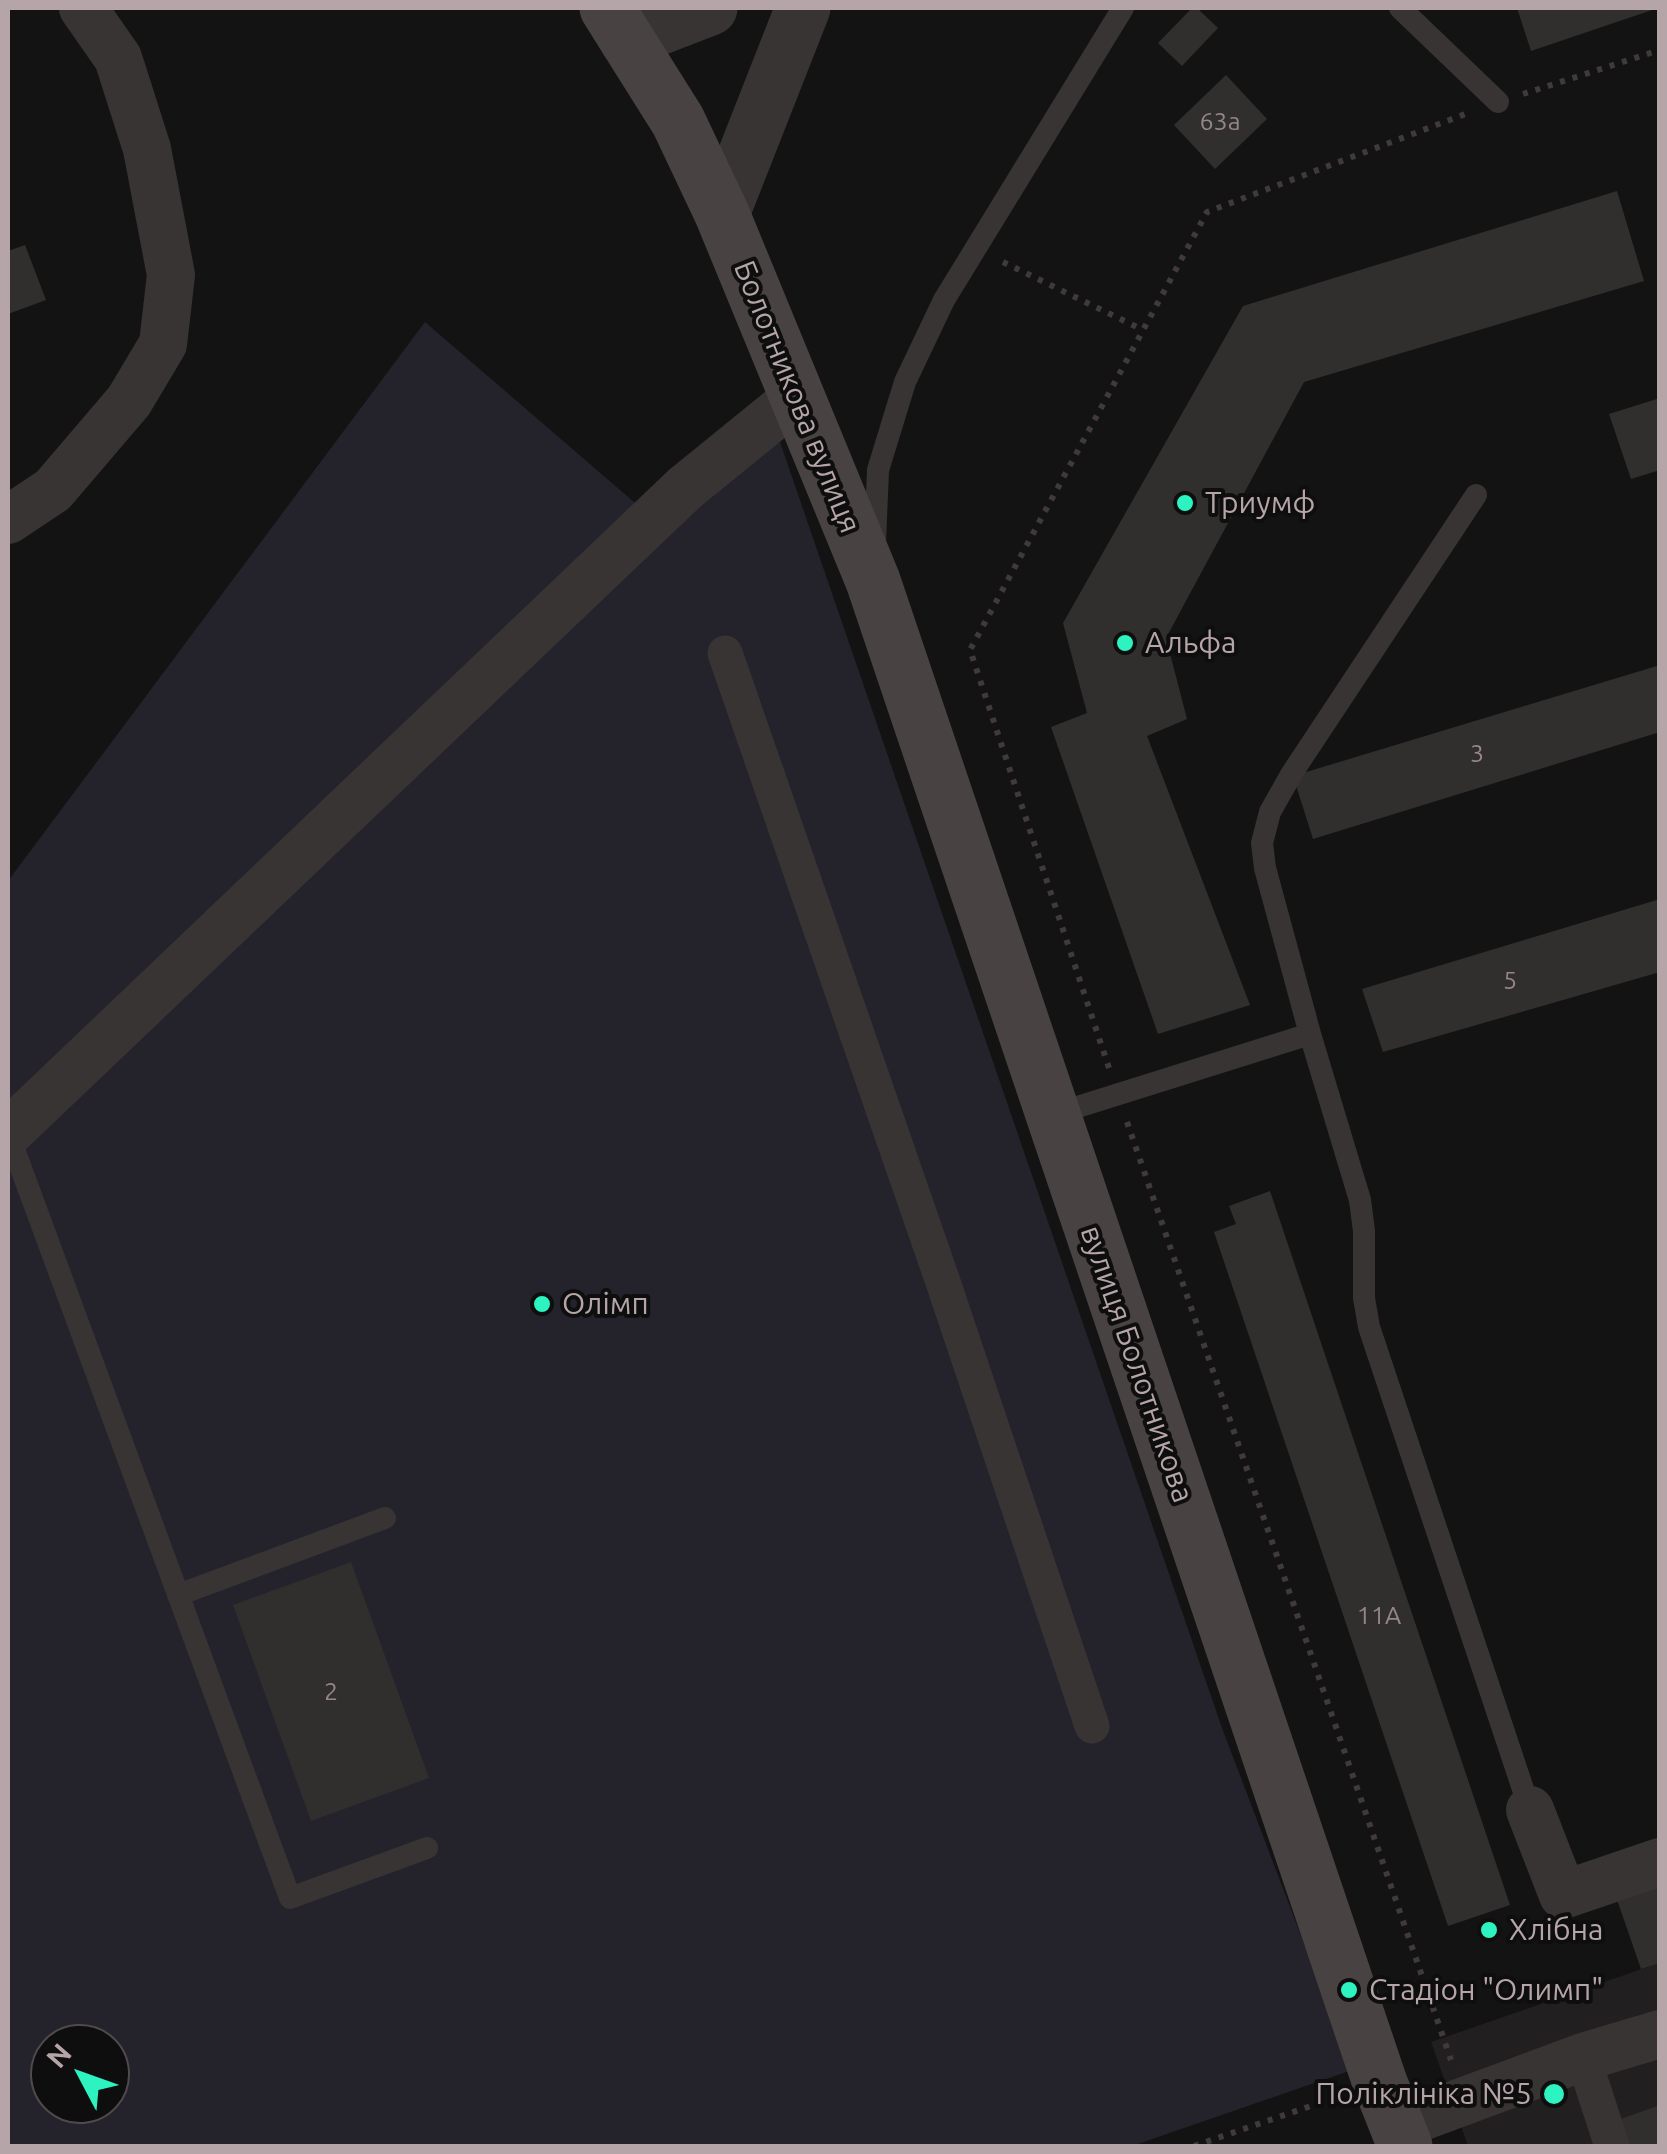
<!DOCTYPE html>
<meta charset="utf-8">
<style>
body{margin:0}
#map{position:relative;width:1667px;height:2154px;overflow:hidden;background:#141313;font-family:Ubuntu,sans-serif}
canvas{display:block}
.frame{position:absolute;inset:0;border:10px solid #b5a4a8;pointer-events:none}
.north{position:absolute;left:30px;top:2024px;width:100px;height:100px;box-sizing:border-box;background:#0f0e0e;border:2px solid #514a4c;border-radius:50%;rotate:311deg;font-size:28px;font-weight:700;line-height:40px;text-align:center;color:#b5a4a8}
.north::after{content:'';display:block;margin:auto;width:35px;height:45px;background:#2cf3c0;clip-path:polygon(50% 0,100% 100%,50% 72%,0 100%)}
</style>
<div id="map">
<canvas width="1667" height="2154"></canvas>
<div class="frame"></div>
<div class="north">N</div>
</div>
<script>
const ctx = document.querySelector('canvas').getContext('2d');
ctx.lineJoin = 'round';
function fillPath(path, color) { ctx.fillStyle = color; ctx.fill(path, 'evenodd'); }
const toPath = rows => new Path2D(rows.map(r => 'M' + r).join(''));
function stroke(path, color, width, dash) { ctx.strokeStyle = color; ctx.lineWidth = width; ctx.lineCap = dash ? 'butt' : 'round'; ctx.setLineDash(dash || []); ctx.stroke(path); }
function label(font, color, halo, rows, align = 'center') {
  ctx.font = font + ' Ubuntu,sans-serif'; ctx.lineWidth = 8; ctx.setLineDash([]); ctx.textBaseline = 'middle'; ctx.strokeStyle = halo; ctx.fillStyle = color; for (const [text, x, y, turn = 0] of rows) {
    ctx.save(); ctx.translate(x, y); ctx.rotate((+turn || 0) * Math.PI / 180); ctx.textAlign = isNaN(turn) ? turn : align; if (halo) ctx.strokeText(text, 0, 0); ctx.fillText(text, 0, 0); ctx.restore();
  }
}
const built = toPath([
 [1659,1963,1659,2146,1468,2146,1431,2042]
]);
const green = toPath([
 [425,322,663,527,723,469,780,442,1222,1728,1352,2070,1132,2146,8,2146,8,881],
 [50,2044,110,2044,110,2104,50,2104]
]);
const building = toPath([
 [1192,8,1197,8,1218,28,1182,66,1158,43],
 [1517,8,1658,8,1531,51],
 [1226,75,1267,119,1215,169,1174,125],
 [1617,191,1644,281,1304,382,1166,638,1187,719,1147,736,1250,1005,1158,1034,1051,727,1087,713,1063,623,1243,306],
 [25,245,46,300,8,314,8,251],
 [1660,398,1660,470,1631,479,1609,414],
 [1660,665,1660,732,1313,839,1293,776],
 [1660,899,1660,972,1383,1052,1362,989],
 [1270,1191,1510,1905,1448,1926,1214,1232,1236,1224,1229,1206],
 [351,1562,429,1778,311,1821,233,1605],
 [1660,1875,1660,1963,1641,1969,1614,1891],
 [1660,2105,1660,2146,1627,2146,1618,2120]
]);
const path = toPath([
 [1523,94,1660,50],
 [1003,262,1143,330],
 [1109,1068,970,650,1207,212,1468,113],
 [1127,1122,1451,2060],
 [1194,2146,1340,2096]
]);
const service = toPath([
 [1400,8,1498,102],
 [1476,495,1292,773,1270,812,1262,843,1265,868,1310,1034,1360,1200,1364,1231,1364,1298,1369,1327,1530,1810],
 [875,542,878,470,905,382,944,300,1123,8],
 [1052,1115,1310,1034],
 [8,1133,290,1898,427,1848],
 [178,1595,385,1518]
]);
const pedestrian = toPath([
 [725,653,943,1282,1092,1726],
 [1583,2057,1612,2146]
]);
const minor = toPath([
 [8,520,53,490,129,401,163,344,171,275,147,149,118,58,83,8],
 [8,1133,685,488,797,397],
 [1530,1810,1563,1895,1660,1862],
 [1397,2126,1583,2057,1660,2034]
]);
const tertiary = toPath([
 [627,40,710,8],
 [722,214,803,8]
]);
const secondary = toPath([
 [607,8,678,121,722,214,873,581,1380,2083,1405,2146]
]);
const markers = [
 [1185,503,10,"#2cf3c0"],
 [1125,643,10,"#2cf3c0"],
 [542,1304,10,"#2cf3c0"],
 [1489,1930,10,"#2cf3c0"],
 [1349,1990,10,"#2cf3c0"],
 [1554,2094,12,"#2cf3c0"]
];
const numberNames = [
 ["63а",1220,122],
 ["3",1477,754],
 ["5",1510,981],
 ["11А",1379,1616],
 ["2",331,1692]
];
const streetNames = [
 ["Болотникова вулиця",797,397,68],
 ["вулиця Болотникова",1137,1364,71]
];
const poiNames = [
 ["Триумф",1205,503],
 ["Альфа",1145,643],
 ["Олімп",562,1304],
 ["Хлібна",1509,1930],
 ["Стадіон \"Олимп\"",1369,1990],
 ["Поліклініка №5",1532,2094,"right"]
];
fillPath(built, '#211f1f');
fillPath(green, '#24232c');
fillPath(building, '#312e2e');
stroke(path, '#403a3b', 6, [5, 8]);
stroke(service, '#393434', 22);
stroke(pedestrian, '#393434', 35);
stroke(minor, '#393434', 48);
stroke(tertiary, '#393434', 55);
stroke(secondary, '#494243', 55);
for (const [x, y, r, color] of markers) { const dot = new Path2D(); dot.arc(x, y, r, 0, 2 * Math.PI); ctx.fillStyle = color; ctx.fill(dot); stroke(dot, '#0f0e0e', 4); }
label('25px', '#94868a', null, numberNames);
label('30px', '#b5a4a8', '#0f0e0e', streetNames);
label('30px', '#b5a4a8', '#0f0e0e', poiNames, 'left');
</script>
